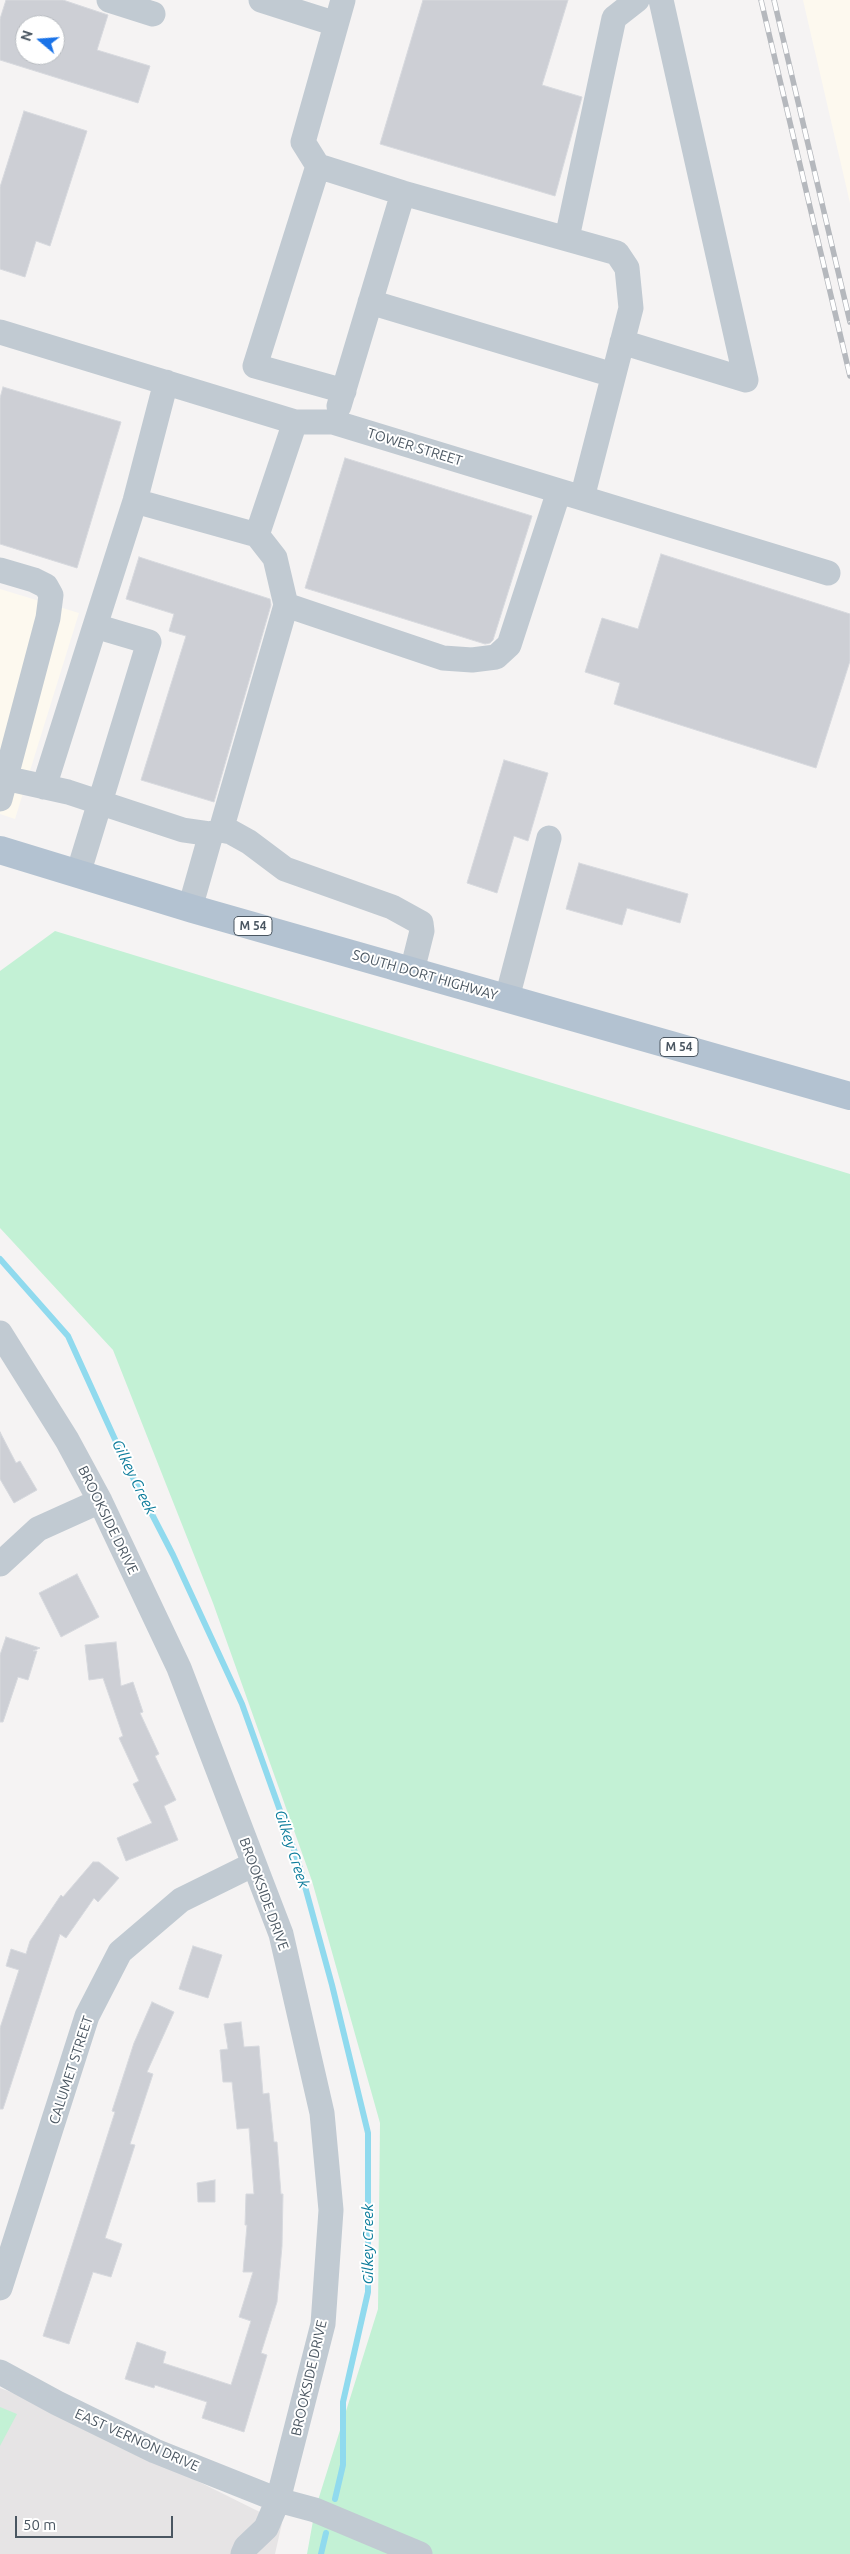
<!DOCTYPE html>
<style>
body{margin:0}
#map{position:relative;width:850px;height:2554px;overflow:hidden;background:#f5f3f3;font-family:Ubuntu,sans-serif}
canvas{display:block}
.north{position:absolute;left:15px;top:15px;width:50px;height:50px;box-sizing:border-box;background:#fff;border:1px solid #b7bbc0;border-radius:50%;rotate:288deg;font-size:14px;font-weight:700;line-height:20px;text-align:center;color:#4a5661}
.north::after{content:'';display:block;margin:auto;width:18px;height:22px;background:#1a73e8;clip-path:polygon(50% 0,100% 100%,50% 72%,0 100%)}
.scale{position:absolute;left:15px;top:2516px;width:158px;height:22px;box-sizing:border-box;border:2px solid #4a5661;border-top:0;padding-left:6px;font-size:15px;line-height:18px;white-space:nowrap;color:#4a5661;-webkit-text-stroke:4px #fff;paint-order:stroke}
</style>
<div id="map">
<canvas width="850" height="2554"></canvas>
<div class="north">N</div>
<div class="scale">50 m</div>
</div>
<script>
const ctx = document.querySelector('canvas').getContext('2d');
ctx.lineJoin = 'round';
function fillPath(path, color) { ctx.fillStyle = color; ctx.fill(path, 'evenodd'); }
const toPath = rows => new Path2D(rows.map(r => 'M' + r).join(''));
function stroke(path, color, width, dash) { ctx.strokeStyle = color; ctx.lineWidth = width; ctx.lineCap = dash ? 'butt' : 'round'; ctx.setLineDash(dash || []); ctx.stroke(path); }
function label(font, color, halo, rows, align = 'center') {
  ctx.font = font + ' Ubuntu,sans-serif'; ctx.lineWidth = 4; ctx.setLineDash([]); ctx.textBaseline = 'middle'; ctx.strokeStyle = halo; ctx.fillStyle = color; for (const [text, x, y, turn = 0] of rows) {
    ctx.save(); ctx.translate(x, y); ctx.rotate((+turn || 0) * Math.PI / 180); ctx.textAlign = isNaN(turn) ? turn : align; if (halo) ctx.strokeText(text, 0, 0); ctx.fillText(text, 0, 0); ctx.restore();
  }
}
const commercial = toPath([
 [803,0,850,0,850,203],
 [0,589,79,613,15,819,0,814]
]);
const education = toPath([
 [0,2388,38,2402,282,2523,275,2554,0,2554]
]);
const green = toPath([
 [55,931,850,1174,850,2554,307,2554,315,2510,378,2309,380,2123,312,1881,213,1603,113,1350,0,1228,0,971],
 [0,2407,17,2414,0,2446]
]);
const stream = toPath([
 [0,1259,68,1336,128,1468,173,1555,242,1704,298,1861,332,1985,368,2133,368,2292,343,2402,343,2465,335,2499],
 [321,2554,326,2533]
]);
const building = toPath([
 [6,0,63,0,108,15,97,50,150,66,138,103,0,60,0,19,6,0],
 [25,25,55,25,55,55,25,55,25,25],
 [423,0,568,0,542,85,582,97,555,196,380,144,423,0],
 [24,111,87,131,50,246,36,241,25,277,0,269,0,187,24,111],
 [3,387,121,422,77,568,0,544,0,398,3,387],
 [345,458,532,516,493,640,490,643,485,644,305,588,345,458],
 [661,554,850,614,850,661,816,768,614,704,620,683,585,672,602,618,638,629,661,554],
 [139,557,270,599,271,605,214,802,141,780,186,636,169,631,174,614,126,599,139,557],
 [504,760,548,773,528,841,514,836,497,893,467,883,504,760],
 [579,863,688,894,680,923,627,908,622,925,566,909,579,863],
 [0,1432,16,1463,20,1461,37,1490,14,1503,0,1479,0,1432],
 [77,1574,99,1617,61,1637,39,1593,77,1574],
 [6,1637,40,1648,33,1651,37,1651,28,1680,18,1677,3,1722,0,1722,0,1655,6,1637],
 [116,1642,121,1686,133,1682,143,1712,140,1713,159,1754,155,1756,176,1800,164,1806,178,1840,126,1861,117,1838,152,1823,133,1784,139,1781,119,1738,123,1736,103,1678,89,1680,85,1645,116,1642],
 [93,1862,99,1862,119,1878,98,1902,94,1898,66,1938,60,1934,3,2109,0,2109,0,2028,19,1970,6,1966,11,1949,26,1954,30,1941,61,1895,63,1897,93,1862],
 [193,1946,222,1955,208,1998,179,1989,193,1946],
 [152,2002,174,2012,147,2072,153,2074,130,2144,135,2145,105,2238,122,2244,111,2277,93,2272,69,2344,43,2336,115,2112,112,2111,134,2043,152,2002],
 [241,2022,244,2047,259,2046,263,2094,269,2093,274,2142,277,2142,281,2194,283,2194,282,2246,277,2302,261,2353,267,2355,244,2432,202,2418,207,2402,155,2385,154,2388,125,2379,137,2342,166,2352,163,2363,231,2385,251,2321,239,2317,253,2272,243,2272,247,2225,245,2225,246,2194,254,2194,249,2128,237,2129,232,2082,223,2082,220,2050,228,2049,224,2024,241,2022],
 [215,2180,215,2202,198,2202,197,2183,215,2180]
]);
const minor = toPath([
 [109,0,153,14],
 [261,0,336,24],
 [343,0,303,142,318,166,403,193,617,253,627,268,631,308,582,498],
 [318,166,255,366,344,391],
 [567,238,614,18,637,0],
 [370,302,613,375],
 [0,332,295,422,333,422,828,573],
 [622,342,746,380,661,0],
 [339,406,403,193],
 [295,422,257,535,275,558,286,605,443,658,472,660,496,657,509,645,559,491],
 [135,501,257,535],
 [0,570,34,580,46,586,51,595,48,618,0,799],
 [95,626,135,501,166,382],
 [0,777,68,792,183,830,211,834,221,830,231,832,249,842,285,869,392,907,421,923,422,931,412,971],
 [44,787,95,626,149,642,78,874],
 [221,830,286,605],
 [190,908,211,834],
 [507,998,549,838],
 [0,1333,67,1440,100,1501,179,1668,281,1934,322,2113,331,2210,323,2324,278,2500,266,2528,246,2547,243,2554],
 [0,1564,38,1529,100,1501],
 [0,2288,87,2016,120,1952,181,1900,254,1864],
 [0,2372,57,2403,155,2451,278,2500,315,2510,420,2554]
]);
const major = toPath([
 [0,850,193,909,850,1096]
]);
const rail = toPath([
 [761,0,850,376],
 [774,0,850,322]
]);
const shields = [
 [253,926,38],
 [679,1047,38]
];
const shieldNames = [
 ["M 54",253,926],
 ["M 54",679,1047]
];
const streetNames = [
 ["TOWER STREET",415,447,17],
 ["SOUTH DORT HIGHWAY",425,975,16],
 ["BROOKSIDE DRIVE",108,1520,64],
 ["BROOKSIDE DRIVE",264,1894,70],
 ["CALUMET STREET",71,2070,-72],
 ["BROOKSIDE DRIVE",309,2378,-77],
 ["EAST VERNON DRIVE",137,2440,24]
];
const waterNames = [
 ["Gilkey Creek",134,1477,64],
 ["Gilkey Creek",292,1849,72],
 ["Gilkey Creek",368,2244,-90]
];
fillPath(commercial, '#fdf9ef');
fillPath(education, '#e6e4e5');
fillPath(green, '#c3f1d5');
stroke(stream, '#90daee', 6);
fillPath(building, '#cdcfd5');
stroke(building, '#d7d9de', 1);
stroke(minor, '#c1cad2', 25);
stroke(major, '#b3c2d1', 28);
stroke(rail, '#b5b8bd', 5.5);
stroke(rail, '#fff', 4, [11]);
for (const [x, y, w] of shields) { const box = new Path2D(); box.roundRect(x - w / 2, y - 9.5, w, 19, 4); ctx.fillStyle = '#fff'; ctx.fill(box); stroke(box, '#4a5661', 1); }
label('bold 12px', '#4a5661', null, shieldNames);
label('14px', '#4a5661', '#fff', streetNames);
label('italic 15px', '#0c7c9b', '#fff', waterNames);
</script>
